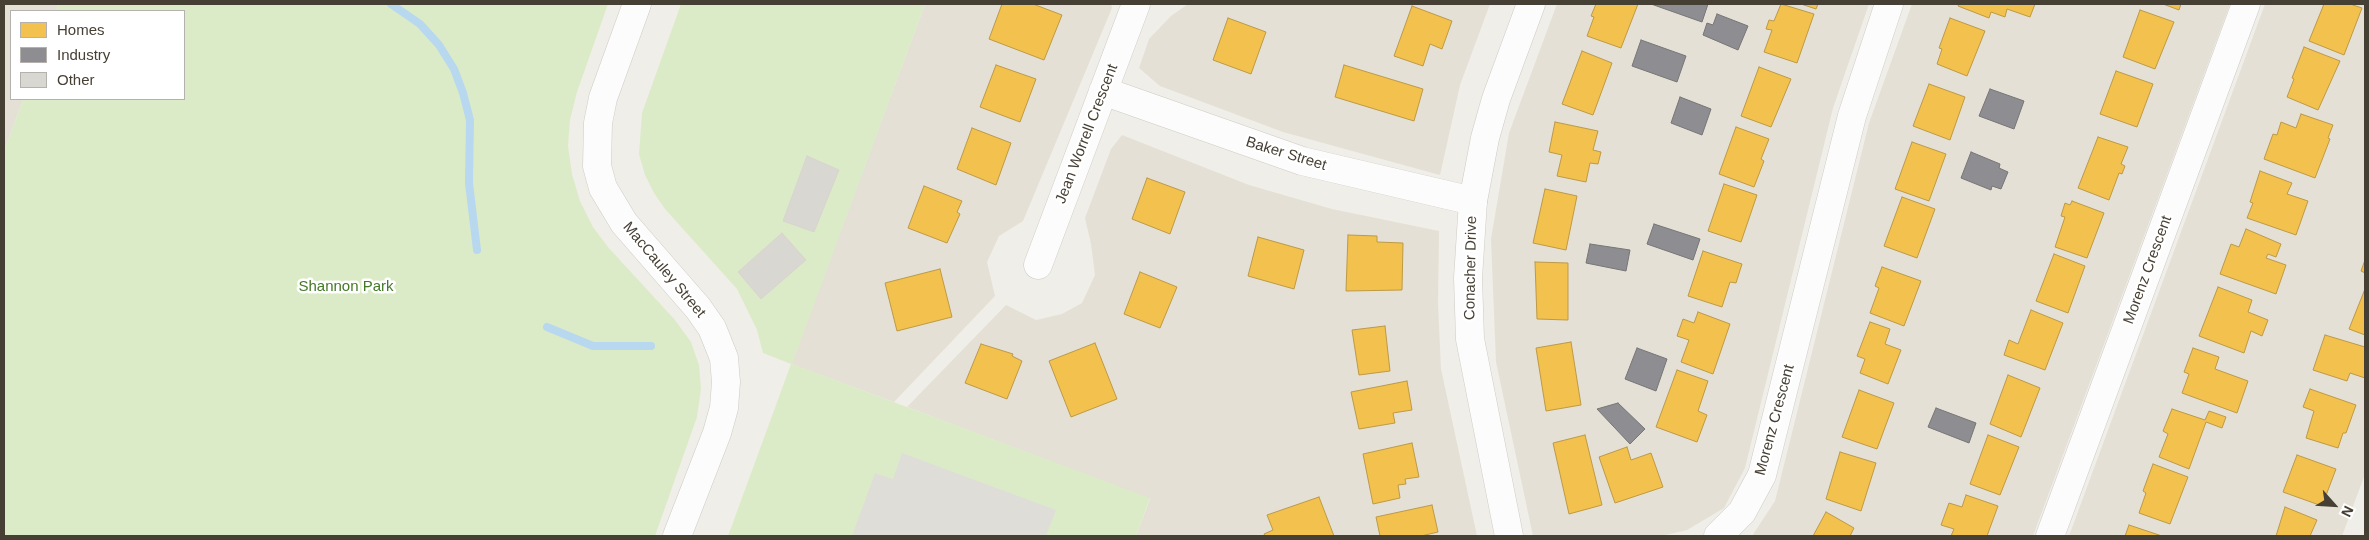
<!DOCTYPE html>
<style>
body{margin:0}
#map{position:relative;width:2369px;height:540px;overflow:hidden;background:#f0eee8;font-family:Helvetica,sans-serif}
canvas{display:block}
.frame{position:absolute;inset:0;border:5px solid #463f34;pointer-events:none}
.legend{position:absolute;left:10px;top:10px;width:175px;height:90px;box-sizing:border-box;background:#fff;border:1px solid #b5b2ae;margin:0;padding:6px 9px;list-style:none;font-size:15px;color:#463f34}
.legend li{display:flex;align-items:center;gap:10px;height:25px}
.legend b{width:25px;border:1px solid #b5b2ae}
.north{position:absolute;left:2309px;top:480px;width:50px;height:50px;-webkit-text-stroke:4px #fff;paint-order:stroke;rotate:116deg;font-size:14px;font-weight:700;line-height:20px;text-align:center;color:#463f34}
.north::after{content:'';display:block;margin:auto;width:18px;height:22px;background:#463f34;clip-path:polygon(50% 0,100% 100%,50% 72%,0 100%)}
</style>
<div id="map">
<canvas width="2369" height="540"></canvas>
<div class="frame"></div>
<ul class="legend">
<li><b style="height:14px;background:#f2c14e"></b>Homes</li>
<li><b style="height:14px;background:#8d8d92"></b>Industry</li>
<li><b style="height:14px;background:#d9d7d1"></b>Other</li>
</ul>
<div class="north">N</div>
</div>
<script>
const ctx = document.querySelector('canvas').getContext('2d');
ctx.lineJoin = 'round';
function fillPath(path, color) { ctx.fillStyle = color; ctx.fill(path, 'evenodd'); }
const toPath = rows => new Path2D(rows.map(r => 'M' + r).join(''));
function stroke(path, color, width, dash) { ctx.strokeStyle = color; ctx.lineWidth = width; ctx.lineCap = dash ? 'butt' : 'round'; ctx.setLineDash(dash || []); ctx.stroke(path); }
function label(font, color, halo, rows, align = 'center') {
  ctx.font = font + ' Helvetica,sans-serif'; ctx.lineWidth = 5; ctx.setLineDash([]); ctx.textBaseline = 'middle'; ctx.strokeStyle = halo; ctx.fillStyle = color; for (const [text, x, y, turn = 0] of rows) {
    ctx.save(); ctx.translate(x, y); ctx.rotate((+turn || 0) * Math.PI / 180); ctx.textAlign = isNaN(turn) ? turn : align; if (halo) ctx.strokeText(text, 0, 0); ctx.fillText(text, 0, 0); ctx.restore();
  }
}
const residential = toPath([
 [4,4,58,4,56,11,11,11,11,99,23,99,4,152],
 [925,4,1111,4,1112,8,1023,221,999,236,987,262,995,296,894,402,791,364],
 [1188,4,1490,4,1460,85,1440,175,1283,132,1160,86,1139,68,1149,39,1171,16],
 [1557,4,1869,4,1833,108,1745,468,1724,508,1687,530,1661,536,1533,536,1496,362,1491,239,1509,133],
 [1912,4,2230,4,2033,536,1752,536,1775,501,1869,123],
 [2265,4,2365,4,2365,474,2342,536,2069,536],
 [1122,135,1249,185,1332,209,1439,231,1438,304,1441,369,1477,536,1136,536,1150,499,907,407,1006,305,1036,320,1062,314,1082,303,1095,275,1091,244,1085,218,1111,149]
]);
const green = toPath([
 [58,4,608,4,577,92,570,120,568,146,572,174,580,201,593,227,608,247,675,320,691,342,699,365,701,389,697,417,655,536,4,536,4,152,23,99,184,99,184,11,56,11],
 [681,4,925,4,792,364,1150,498,1136,536,728,536,791,364,763,353,757,330,737,289,665,209,654,193,645,175,639,154,642,113]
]);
const parking = toPath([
 [902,453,1056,510,1046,536,852,536,875,473,893,479]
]);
const homes = toPath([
 [1002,4,1033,4,1062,15,1044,60,989,39,1002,4],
 [1596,4,1638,4,1621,48,1587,36,1594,17,1591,16,1596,4],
 [1781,4,1814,14,1797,63,1764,52,1772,30,1766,29,1769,20,1774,21,1781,4],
 [1801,4,1818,4,1816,9,1801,4],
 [1959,4,2035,4,2030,17,2007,9,2005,17,1991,12,1989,18,1958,6,1959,4],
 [2163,4,2181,4,2179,10,2163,4],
 [2324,4,2350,4,2362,8,2344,55,2309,41,2324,4],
 [1412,6,1452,21,1442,49,1430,44,1423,66,1394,56,1412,6],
 [2140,10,2174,22,2155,69,2123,57,2140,10],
 [1228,18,1266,32,1251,74,1213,60,1228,18],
 [1950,18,1985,31,1967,76,1937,64,1942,49,1939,48,1950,18],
 [2304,47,2340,61,2318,110,2287,97,2294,79,2292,78,2304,47],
 [1582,51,1612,63,1593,115,1562,104,1582,51],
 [996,65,1036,79,1020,122,980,107,996,65],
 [1344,65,1423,89,1414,121,1335,97,1344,65],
 [1759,67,1791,79,1771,127,1741,116,1759,67],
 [2116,71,2153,84,2137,127,2100,114,2116,71],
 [1929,84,1965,97,1950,140,1913,126,1929,84],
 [2301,114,2333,125,2328,138,2330,139,2315,178,2264,159,2273,134,2277,135,2281,122,2296,128,2301,114],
 [1555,122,1598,131,1593,150,1601,152,1598,164,1590,163,1586,182,1557,176,1562,155,1549,152,1555,122],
 [1736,127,1769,139,1761,159,1764,161,1754,187,1719,174,1736,127],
 [972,128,1011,143,996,185,957,169,972,128],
 [2098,137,2128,147,2121,164,2125,166,2122,174,2119,173,2109,200,2078,188,2098,137],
 [1912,142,1946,154,1929,201,1895,189,1912,142],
 [2260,171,2292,183,2287,194,2308,201,2296,235,2247,218,2253,203,2250,202,2260,171],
 [1147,178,1185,192,1170,234,1132,219,1147,178],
 [1724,184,1757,195,1741,242,1708,231,1724,184],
 [924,186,962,201,957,212,960,214,947,243,908,228,924,186],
 [1545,189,1577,196,1566,250,1533,243,1545,189],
 [1902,197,1935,209,1917,258,1884,246,1902,197],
 [2072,201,2104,213,2087,258,2055,247,2065,217,2061,216,2065,203,2070,205,2072,201],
 [2246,229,2281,244,2276,257,2268,254,2266,258,2286,265,2276,294,2220,274,2231,244,2239,247,2246,229],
 [1348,235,1377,236,1377,242,1403,243,1402,290,1346,291,1348,235],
 [1258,237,1304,250,1294,289,1248,276,1258,237],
 [1703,251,1742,264,1736,283,1730,282,1722,307,1688,296,1703,251],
 [2054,254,2085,266,2068,313,2036,301,2054,254],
 [2365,260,2365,273,2361,271,2365,260],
 [1535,262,1568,263,1568,320,1537,319,1535,262],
 [1882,267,1921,281,1904,326,1870,313,1879,288,1875,286,1882,267],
 [940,269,952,317,897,331,885,283,940,269],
 [1140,272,1177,287,1160,328,1124,314,1140,272],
 [2218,287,2252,300,2248,312,2268,320,2262,336,2251,331,2244,353,2199,336,2218,287],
 [2365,289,2365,335,2349,329,2365,289],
 [2031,310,2063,323,2045,370,2004,355,2009,340,2018,344,2031,310],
 [1698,312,1730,324,1713,374,1681,362,1689,340,1677,336,1683,319,1694,323,1698,312],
 [1870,322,1890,329,1885,344,1901,350,1888,384,1860,373,1865,359,1857,356,1870,322],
 [1385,326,1390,371,1359,375,1352,330,1385,326],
 [2325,335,2365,347,2365,378,2350,373,2347,381,2313,370,2325,335],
 [1571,342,1581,405,1546,411,1536,348,1571,342],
 [1095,343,1117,399,1071,417,1049,361,1095,343],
 [981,344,1013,354,1012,356,1022,361,1007,399,965,383,981,344],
 [2193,348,2219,357,2215,369,2248,381,2237,413,2182,393,2189,374,2184,372,2193,348],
 [1677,370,1708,381,1698,411,1707,415,1697,442,1656,427,1677,370],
 [2008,375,2040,388,2021,437,1990,424,2008,375],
 [1407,381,1412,410,1393,413,1395,423,1359,429,1351,392,1407,381],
 [2310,389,2356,405,2346,433,2343,433,2338,448,2306,438,2314,411,2303,407,2310,389],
 [1859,390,1894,403,1877,449,1842,437,1859,390],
 [2172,409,2205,420,2209,411,2226,417,2222,428,2206,422,2189,469,2159,457,2168,434,2163,431,2172,409],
 [1585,435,1602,505,1569,514,1553,443,1585,435],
 [1988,435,2019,447,2000,495,1970,484,1988,435],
 [1412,443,1419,477,1405,479,1406,484,1398,485,1400,498,1373,504,1363,454,1412,443],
 [1627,447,1631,460,1651,453,1663,487,1615,503,1599,457,1627,447],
 [1840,452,1876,463,1861,511,1826,499,1840,452],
 [2297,455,2336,469,2322,506,2283,492,2297,455],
 [2153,464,2188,477,2170,524,2139,513,2146,493,2143,491,2153,464],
 [1966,495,1998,506,1987,536,1951,536,1954,529,1941,525,1949,503,1962,507,1966,495],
 [1319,497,1334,536,1265,536,1264,534,1273,530,1267,515,1319,497],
 [1432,505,1438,532,1421,536,1380,536,1376,517,1432,505],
 [2285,507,2317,520,2310,536,2276,536,2285,507],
 [1826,512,1854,528,1850,536,1813,536,1826,512],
 [2129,525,2162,536,2125,536,2129,525]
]);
const industry = toPath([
 [1651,4,1708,4,1702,22,1651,4],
 [1717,14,1748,26,1738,50,1703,35,1707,23,1713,25,1717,14],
 [1641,40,1686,56,1677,82,1632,66,1641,40],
 [1990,89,2024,101,2014,129,1979,116,1990,89],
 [1680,97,1711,109,1702,135,1671,123,1680,97],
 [1971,152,2000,164,1999,168,2008,172,2001,189,1992,186,1991,190,1961,178,1971,152],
 [1654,224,1700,239,1693,260,1647,244,1654,224],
 [1590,244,1630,250,1626,271,1586,263,1590,244],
 [1637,348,1667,359,1656,391,1625,379,1637,348],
 [1618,403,1645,429,1630,444,1597,409,1618,403],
 [1936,408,1976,423,1969,443,1928,427,1936,408]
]);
const stream = toPath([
 [391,4,420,24,439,45,454,69,463,93,470,120,469,183,477,250],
 [547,327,593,346,651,346]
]);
const building = toPath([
 [807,156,839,170,814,232,783,221,807,156],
 [782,233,806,260,761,299,738,272,782,233]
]);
const minor = toPath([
 [637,4,603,98,598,123,597,166,603,188,624,223,698,308,712,328,724,358,726,382,724,408,717,433,677,536],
 [1103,91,1302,161,1473,201],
 [1038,265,1136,4],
 [1718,536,1742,512,1762,475,1852,116,1889,4],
 [2050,536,2246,4]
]);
const tertiary = toPath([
 [1509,536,1470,339,1468,278,1473,201,1485,138,1496,99,1531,4]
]);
const streetNames = [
 ["Jean Worrell Crescent",1087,134,-69],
 ["Baker Street",1286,154,17],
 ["Conacher Drive",1471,268,-89],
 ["MacCauley Street",664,270,50],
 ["Morenz Crescent",2148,270,-70],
 ["Morenz Crescent",1775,420,-75]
];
const parkNames = [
 ["Shannon Park",346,287]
];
fillPath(residential, '#e4e0d5');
fillPath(green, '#dcebc7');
fillPath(parking, '#dfddd8');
fillPath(homes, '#f2c14e');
stroke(homes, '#be9a46', 1);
fillPath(industry, '#8d8d92');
stroke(industry, '#787676', 1);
stroke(stream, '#b7d8ef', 8);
fillPath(building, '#d9d7d1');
stroke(building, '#d8d5ce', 1);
stroke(minor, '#cecbc6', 29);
stroke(tertiary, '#cecbc6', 29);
stroke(minor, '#fdfcfc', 28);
stroke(tertiary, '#fdfcfc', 28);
label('15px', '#463f34', '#fff', streetNames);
label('15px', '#437926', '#fff', parkNames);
</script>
